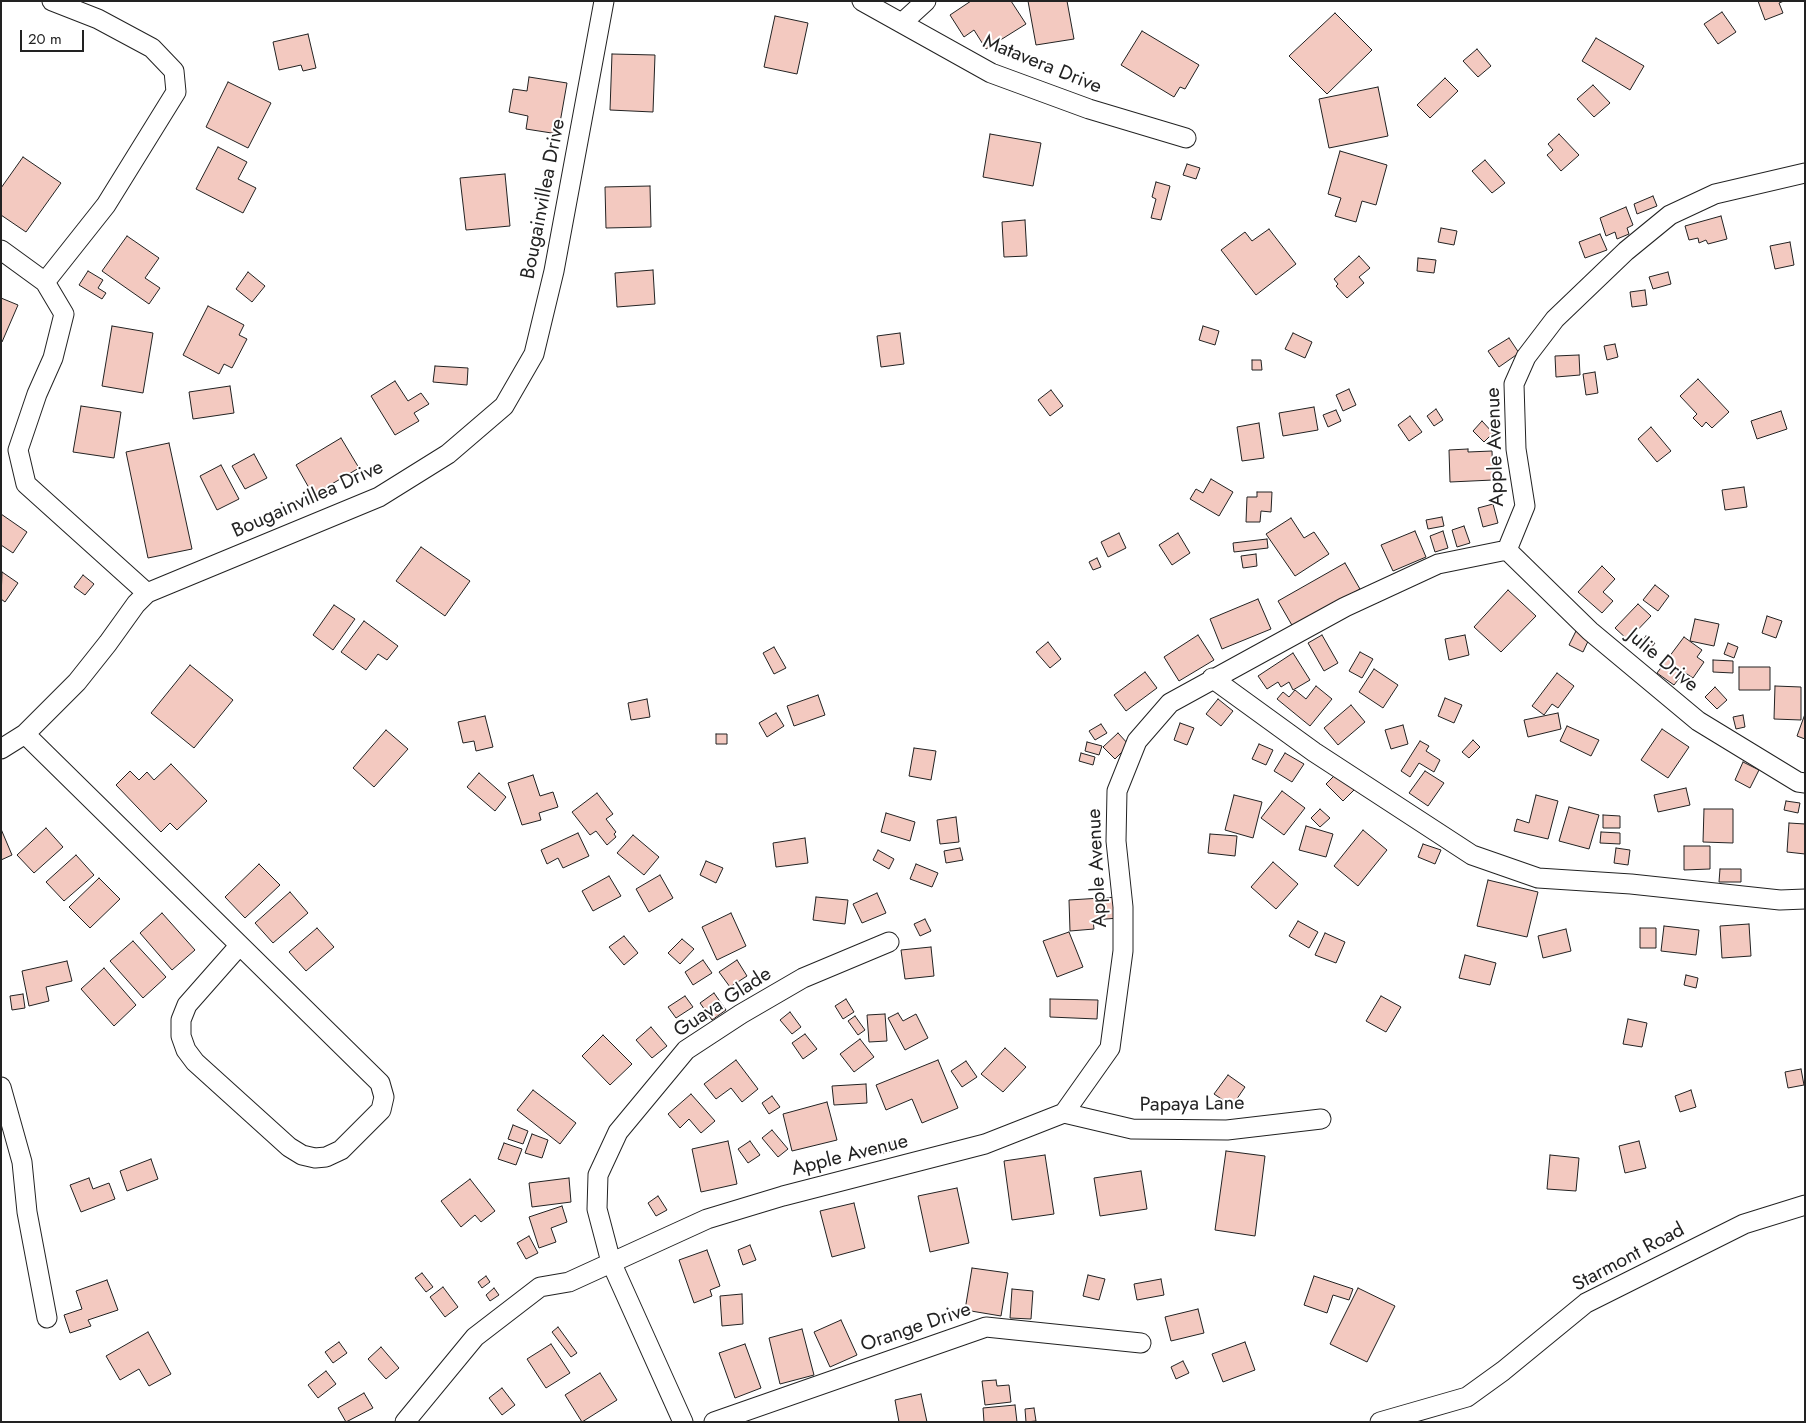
<!DOCTYPE html>
<style>
body{margin:0}
#map{position:relative;width:1806px;height:1423px;overflow:hidden;background:#fff;font-family:Jost,sans-serif}
canvas{display:block}
.frame{position:absolute;inset:0;border:2px solid #222;pointer-events:none}
.scale{position:absolute;left:20px;top:30px;width:64px;height:22px;box-sizing:border-box;border:2px solid #222;border-top:0;padding-left:6px;font-size:15px;line-height:18px;white-space:nowrap;color:#222;-webkit-text-stroke:4px #fff;paint-order:stroke}
</style>
<div id="map">
<canvas width="1806" height="1423"></canvas>
<div class="frame"></div>
<div class="scale">20 m</div>
</div>
<script>
const ctx = document.querySelector('canvas').getContext('2d');
ctx.lineJoin = 'round';
function fillPath(path, color) { ctx.fillStyle = color; ctx.fill(path, 'evenodd'); }
const toPath = rows => new Path2D(rows.map(r => 'M' + r).join(''));
function stroke(path, color, width, dash) { ctx.strokeStyle = color; ctx.lineWidth = width; ctx.lineCap = dash ? 'butt' : 'round'; ctx.setLineDash(dash || []); ctx.stroke(path); }
function label(font, color, halo, rows, align = 'center') {
  ctx.font = font + ' Jost,sans-serif'; ctx.lineWidth = 4; ctx.setLineDash([]); ctx.textBaseline = 'middle'; ctx.strokeStyle = halo; ctx.fillStyle = color; for (const [text, x, y, turn = 0] of rows) {
    ctx.save(); ctx.translate(x, y); ctx.rotate((+turn || 0) * Math.PI / 180); ctx.textAlign = isNaN(turn) ? turn : align; if (halo) ctx.strokeText(text, 0, 0); ctx.fillText(text, 0, 0); ctx.restore();
  }
}
const building = toPath([
 [971,1,1011,1,1026,24,986,49,974,30,964,37,950,15,971,1],
 [1028,1,1067,1,1074,39,1036,45,1028,1],
 [1758,1,1784,1,1779,3,1783,13,1765,20,1758,1],
 [1722,12,1736,32,1718,44,1704,24,1722,12],
 [1335,13,1372,50,1327,94,1289,56,1335,13],
 [775,16,808,23,797,74,764,67,775,16],
 [1142,31,1199,65,1185,89,1180,87,1174,97,1121,65,1142,31],
 [308,34,316,68,303,71,301,65,279,70,273,42,308,34],
 [1596,38,1644,66,1630,90,1582,61,1596,38],
 [1477,49,1491,66,1478,77,1463,61,1477,49],
 [612,54,655,55,653,112,610,110,612,54],
 [529,77,567,83,558,134,526,129,528,116,509,112,513,89,527,91,529,77],
 [1445,78,1458,91,1430,118,1417,105,1445,78],
 [228,82,271,103,248,148,206,127,228,82],
 [1593,85,1610,103,1594,117,1577,99,1593,85],
 [1378,87,1388,136,1329,148,1319,99,1378,87],
 [990,134,1041,143,1033,186,983,177,990,134],
 [1559,134,1579,155,1561,171,1547,155,1553,150,1548,144,1559,134],
 [218,147,247,162,238,179,256,188,243,213,196,189,218,147],
 [1340,151,1387,165,1376,205,1362,201,1356,222,1335,216,1341,198,1328,194,1340,151],
 [23,157,61,183,26,232,1,215,1,188,23,157],
 [1485,160,1505,183,1492,193,1472,171,1485,160],
 [1187,164,1200,168,1196,179,1183,175,1187,164],
 [505,174,510,226,466,230,460,178,505,174],
 [1156,182,1170,186,1161,220,1151,218,1156,199,1152,197,1156,182],
 [650,186,651,227,606,228,605,187,650,186],
 [1653,196,1657,206,1637,214,1634,204,1653,196],
 [1626,207,1633,225,1627,228,1629,234,1617,239,1615,232,1606,236,1600,218,1626,207],
 [1721,216,1727,239,1708,244,1706,240,1699,243,1698,238,1689,240,1685,226,1721,216],
 [1025,220,1027,256,1004,257,1002,222,1025,220],
 [1441,228,1457,231,1454,245,1438,242,1441,228],
 [1269,229,1296,264,1256,295,1221,250,1245,232,1252,241,1269,229],
 [1600,234,1607,250,1585,258,1579,242,1600,234],
 [127,236,159,258,145,278,160,288,149,304,102,271,127,236],
 [1790,242,1794,265,1775,269,1770,246,1790,242],
 [1359,256,1370,268,1359,277,1364,283,1347,298,1336,286,1338,284,1334,279,1359,256],
 [1418,258,1436,260,1434,273,1417,271,1418,258],
 [653,270,655,304,617,307,615,273,653,270],
 [88,271,103,280,98,288,106,293,102,299,79,285,88,271],
 [248,272,265,286,252,302,236,289,248,272],
 [1668,272,1671,284,1653,289,1649,277,1668,272],
 [1645,290,1647,305,1632,307,1630,292,1645,290],
 [1,298,18,305,2,342,1,341,1,298],
 [208,306,244,325,239,335,247,339,232,368,224,364,219,374,183,355,208,306],
 [112,326,153,333,143,393,102,386,112,326],
 [1203,326,1219,331,1215,345,1199,340,1203,326],
 [900,333,904,364,881,367,877,336,900,333],
 [1293,333,1312,342,1305,358,1285,349,1293,333],
 [1509,338,1519,353,1499,367,1488,351,1509,338],
 [1615,344,1618,357,1607,360,1604,346,1615,344],
 [1579,355,1580,375,1556,377,1555,356,1579,355],
 [1252,360,1261,360,1262,370,1252,370,1252,360],
 [435,366,468,368,467,385,433,382,435,366],
 [1595,372,1598,393,1586,395,1583,374,1595,372],
 [1698,379,1729,412,1712,428,1706,422,1702,427,1693,418,1697,414,1680,396,1698,379],
 [395,381,408,401,421,393,429,404,414,413,419,421,395,435,371,396,395,381],
 [230,386,234,413,193,419,189,392,230,386],
 [1349,389,1356,405,1343,411,1336,395,1349,389],
 [1051,390,1063,406,1050,416,1038,400,1051,390],
 [81,406,121,412,114,458,73,452,81,406],
 [1314,407,1318,430,1283,436,1279,413,1314,407],
 [1436,409,1443,420,1434,426,1427,416,1436,409],
 [1336,410,1341,421,1328,427,1323,415,1336,410],
 [1781,411,1787,429,1757,439,1751,421,1781,411],
 [1410,416,1422,432,1409,441,1398,425,1410,416],
 [1482,421,1493,433,1484,442,1473,431,1482,421],
 [1259,423,1264,458,1242,461,1237,427,1259,423],
 [1651,427,1671,451,1657,462,1638,439,1651,427],
 [341,438,359,468,313,495,296,465,341,438],
 [169,443,192,549,148,558,126,452,169,443],
 [1468,449,1468,452,1492,451,1493,480,1450,482,1449,450,1468,449],
 [254,454,267,478,245,489,232,466,254,454],
 [221,465,239,499,217,510,200,476,221,465],
 [1211,479,1233,492,1219,516,1190,499,1196,489,1203,493,1211,479],
 [1744,487,1747,507,1725,510,1722,490,1744,487],
 [1257,492,1272,492,1271,512,1261,511,1260,522,1246,522,1247,497,1257,497,1257,492],
 [1493,504,1498,523,1483,527,1478,508,1493,504],
 [1,514,27,532,13,553,1,545,1,514],
 [1442,517,1444,526,1428,529,1426,520,1442,517],
 [1291,518,1304,538,1314,532,1329,554,1295,576,1266,534,1291,518],
 [1464,526,1470,543,1457,547,1452,530,1464,526],
 [1415,531,1426,557,1393,571,1381,545,1415,531],
 [1443,531,1448,548,1435,552,1430,536,1443,531],
 [1119,533,1126,548,1108,557,1101,542,1119,533],
 [1178,533,1190,553,1172,565,1159,545,1178,533],
 [1267,539,1268,548,1234,552,1233,543,1267,539],
 [421,547,470,581,445,616,396,581,421,547],
 [1256,554,1257,566,1243,568,1241,556,1256,554],
 [1097,558,1101,567,1093,570,1089,562,1097,558],
 [1345,563,1360,589,1293,627,1278,601,1345,563],
 [1602,566,1615,579,1603,592,1613,601,1602,613,1578,592,1602,566],
 [2,572,18,583,5,602,1,599,2,572],
 [83,575,94,584,85,595,74,587,83,575],
 [1655,585,1669,596,1658,611,1643,600,1655,585],
 [1508,590,1536,616,1501,652,1474,627,1508,590],
 [1258,599,1271,629,1222,649,1210,619,1258,599],
 [1638,604,1651,616,1628,640,1615,628,1638,604],
 [334,605,355,619,333,650,313,635,334,605],
 [1767,616,1782,621,1776,638,1762,633,1767,616],
 [1695,619,1719,624,1714,646,1690,641,1695,619],
 [364,621,398,646,387,660,378,654,366,670,341,652,364,621],
 [1576,631,1590,637,1583,652,1569,645,1576,631],
 [1198,635,1214,660,1179,681,1164,657,1198,635],
 [1322,635,1338,663,1324,671,1308,643,1322,635],
 [1465,635,1469,655,1449,660,1445,639,1465,635],
 [1646,636,1655,643,1647,653,1638,647,1646,636],
 [1684,637,1702,650,1697,657,1704,662,1693,678,1684,672,1674,685,1657,673,1684,637],
 [1048,642,1061,659,1050,668,1036,652,1048,642],
 [1728,643,1738,647,1734,658,1724,654,1728,643],
 [774,647,786,668,774,674,763,653,774,647],
 [1360,652,1373,659,1362,678,1349,671,1360,652],
 [1293,653,1310,680,1293,690,1289,682,1281,687,1278,682,1267,689,1258,676,1293,653],
 [1713,660,1733,661,1733,673,1713,672,1713,660],
 [190,665,233,700,194,748,151,713,190,665],
 [1739,667,1770,667,1770,690,1739,690,1739,667],
 [1374,669,1398,685,1383,708,1359,692,1374,669],
 [1145,672,1157,688,1126,711,1114,695,1145,672],
 [1557,673,1574,686,1558,708,1552,704,1544,715,1532,706,1557,673],
 [1316,686,1332,699,1310,726,1277,699,1283,692,1289,697,1295,690,1306,699,1316,686],
 [1775,686,1801,687,1801,720,1774,719,1775,686],
 [1715,687,1727,700,1717,709,1705,697,1715,687],
 [818,695,825,715,794,726,787,706,818,695],
 [1445,698,1462,705,1454,723,1438,716,1445,698],
 [647,699,650,717,631,720,628,703,647,699],
 [1218,699,1233,711,1221,726,1206,714,1218,699],
 [1351,705,1365,722,1338,745,1324,728,1351,705],
 [776,713,784,726,767,737,759,723,776,713],
 [1558,713,1561,729,1528,737,1524,720,1558,713],
 [1805,714,1805,739,1797,736,1805,714],
 [1743,715,1745,727,1736,729,1733,717,1743,715],
 [485,716,493,747,476,751,474,741,463,743,458,722,485,716],
 [1180,723,1194,728,1187,745,1174,740,1180,723],
 [1101,724,1107,733,1095,740,1089,731,1101,724],
 [1403,725,1408,744,1391,749,1385,730,1403,725],
 [1567,726,1599,740,1591,756,1560,741,1567,726],
 [1662,729,1689,747,1668,778,1641,760,1662,729],
 [386,730,408,749,374,787,353,768,386,730],
 [1118,733,1129,745,1115,759,1103,747,1118,733],
 [716,734,727,734,727,744,716,744,716,734],
 [1473,740,1480,747,1469,758,1462,752,1473,740],
 [1420,741,1429,746,1426,751,1440,760,1434,772,1419,763,1410,777,1401,771,1420,741],
 [1087,742,1102,746,1099,755,1085,751,1087,742],
 [1259,744,1273,750,1266,765,1252,759,1259,744],
 [914,748,936,751,931,780,909,776,914,748],
 [1081,753,1095,757,1093,765,1079,761,1081,753],
 [1285,753,1304,764,1292,782,1274,771,1285,753],
 [1743,762,1759,770,1750,788,1735,780,1743,762],
 [171,764,207,801,177,830,170,823,161,832,116,785,130,771,139,780,147,772,154,780,171,764],
 [1425,771,1444,783,1428,806,1409,793,1425,771],
 [479,773,506,797,495,811,467,787,479,773],
 [1337,773,1354,790,1343,801,1326,784,1337,773],
 [533,775,540,796,553,792,558,807,539,813,541,820,522,825,508,783,533,775],
 [1686,788,1690,805,1658,812,1654,795,1686,788],
 [1282,791,1305,808,1284,835,1261,818,1282,791],
 [597,793,613,814,606,819,616,832,614,834,616,837,607,845,596,831,590,835,572,812,597,793],
 [1234,795,1262,802,1253,838,1225,830,1234,795],
 [1536,795,1558,801,1548,839,1514,831,1517,819,1529,823,1536,795],
 [1786,801,1800,803,1798,813,1784,810,1786,801],
 [1569,807,1599,815,1589,849,1559,841,1569,807],
 [1320,809,1330,818,1320,827,1311,818,1320,809],
 [1704,809,1733,809,1733,843,1703,842,1704,809],
 [886,813,915,822,910,841,881,832,886,813],
 [1603,815,1620,816,1620,828,1603,828,1603,815],
 [956,817,959,842,940,844,937,820,956,817],
 [1789,823,1805,824,1805,854,1787,852,1789,823],
 [1306,826,1333,834,1326,857,1299,850,1306,826],
 [46,828,63,847,34,873,17,855,46,828],
 [1,829,12,855,1,860,1,829],
 [1363,830,1387,850,1358,886,1334,866,1363,830],
 [1601,832,1620,833,1620,844,1600,843,1601,832],
 [578,833,589,856,563,868,558,858,547,864,541,850,578,833],
 [1210,834,1237,836,1235,856,1208,853,1210,834],
 [633,835,659,857,644,875,617,853,633,835],
 [805,838,808,863,776,867,773,843,805,838],
 [1423,844,1441,850,1435,864,1418,857,1423,844],
 [1684,846,1710,846,1710,869,1684,870,1684,846],
 [960,848,963,860,946,863,944,851,960,848],
 [1616,848,1630,850,1628,865,1614,863,1616,848],
 [878,850,894,859,889,869,873,860,878,850],
 [76,855,94,875,64,901,46,882,76,855],
 [706,861,723,868,716,883,700,875,706,861],
 [1273,862,1298,884,1276,909,1251,887,1273,862],
 [259,864,280,885,245,918,225,897,259,864],
 [916,864,938,873,932,887,910,879,916,864],
 [1720,869,1741,869,1741,882,1719,882,1720,869],
 [660,875,673,898,649,912,636,889,660,875],
 [609,876,621,896,593,911,582,891,609,876],
 [99,878,120,899,90,928,69,907,99,878],
 [1488,880,1538,892,1527,937,1477,926,1488,880],
 [290,892,308,913,273,943,255,923,290,892],
 [877,893,886,913,862,923,853,904,877,893],
 [816,897,848,900,845,924,813,920,816,897],
 [1118,897,1119,918,1093,920,1094,929,1070,931,1069,900,1118,897],
 [162,913,195,950,172,970,140,933,162,913],
 [731,913,746,946,717,960,702,927,731,913],
 [925,919,931,931,920,936,914,924,925,919],
 [1298,921,1318,932,1309,948,1289,936,1298,921],
 [1749,924,1751,956,1722,958,1720,926,1749,924],
 [1664,926,1699,930,1696,955,1661,951,1664,926],
 [317,928,334,947,306,971,289,952,317,928],
 [1640,928,1656,928,1656,948,1640,948,1640,928],
 [1566,929,1571,951,1543,958,1538,936,1566,929],
 [1069,932,1083,967,1057,977,1043,941,1069,932],
 [1325,933,1345,942,1336,963,1315,955,1325,933],
 [624,936,638,953,624,965,609,947,624,936],
 [682,939,694,949,680,964,668,953,682,939],
 [133,941,166,977,143,998,110,961,133,941],
 [931,947,934,976,905,979,901,950,931,947],
 [1465,955,1496,963,1490,985,1459,978,1465,955],
 [703,960,712,973,693,985,685,972,703,960],
 [737,960,747,976,730,987,719,972,737,960],
 [67,961,72,981,46,987,49,1001,29,1006,22,971,67,961],
 [104,968,136,1005,114,1026,81,989,104,968],
 [1686,975,1698,978,1696,988,1684,985,1686,975],
 [714,993,726,1010,712,1020,700,1003,714,993],
 [23,994,25,1008,12,1010,10,996,23,994],
 [685,996,693,1007,676,1018,668,1007,685,996],
 [1381,996,1401,1007,1386,1032,1366,1021,1381,996],
 [846,999,854,1012,843,1019,835,1006,846,999],
 [1050,999,1098,1000,1097,1019,1050,1017,1050,999],
 [790,1012,801,1027,792,1034,780,1020,790,1012],
 [898,1013,903,1021,916,1014,928,1038,905,1050,888,1018,898,1013],
 [885,1014,887,1041,869,1042,867,1015,885,1014],
 [855,1016,865,1030,858,1035,848,1021,855,1016],
 [1628,1019,1647,1023,1642,1047,1623,1044,1628,1019],
 [651,1027,667,1046,652,1058,636,1040,651,1027],
 [805,1034,817,1049,803,1059,792,1043,805,1034],
 [603,1035,632,1064,610,1085,582,1056,603,1035],
 [860,1039,874,1057,854,1072,840,1054,860,1039],
 [1005,1048,1026,1067,1003,1092,981,1074,1005,1048],
 [736,1060,758,1089,742,1102,731,1088,716,1099,704,1084,736,1060],
 [938,1060,958,1108,922,1123,912,1099,886,1110,876,1085,938,1060],
 [966,1061,977,1077,962,1087,951,1071,966,1061],
 [1801,1069,1804,1085,1788,1088,1785,1072,1801,1069],
 [1228,1075,1245,1087,1232,1106,1214,1094,1228,1075],
 [866,1084,867,1103,834,1105,832,1086,866,1084],
 [533,1090,576,1123,560,1144,517,1110,533,1090],
 [1691,1090,1696,1107,1680,1112,1675,1096,1691,1090],
 [691,1094,715,1121,701,1133,689,1119,680,1128,668,1114,691,1094],
 [772,1096,780,1107,769,1114,762,1103,772,1096],
 [827,1102,837,1140,792,1151,783,1114,827,1102],
 [513,1125,528,1131,523,1144,508,1139,513,1125],
 [772,1130,788,1149,778,1157,762,1138,772,1130],
 [532,1134,548,1140,542,1158,525,1153,532,1134],
 [728,1141,737,1184,701,1192,692,1149,728,1141],
 [750,1141,760,1155,748,1163,738,1149,750,1141],
 [891,1141,894,1150,880,1154,877,1145,891,1141],
 [1639,1141,1646,1168,1625,1173,1619,1146,1639,1141],
 [504,1143,522,1149,516,1165,498,1159,504,1143],
 [1226,1151,1265,1156,1255,1236,1215,1230,1226,1151],
 [1045,1155,1054,1214,1012,1220,1004,1161,1045,1155],
 [1550,1155,1579,1158,1576,1191,1547,1189,1550,1155],
 [151,1159,158,1179,127,1191,120,1171,151,1159],
 [1141,1171,1147,1209,1100,1216,1094,1178,1141,1171],
 [89,1178,93,1189,109,1183,115,1199,81,1212,70,1185,89,1178],
 [569,1178,571,1202,532,1207,529,1183,569,1178],
 [470,1179,495,1211,481,1222,475,1215,461,1227,441,1201,470,1179],
 [957,1188,969,1243,930,1252,918,1196,957,1188],
 [658,1196,667,1210,656,1216,648,1203,658,1196],
 [854,1203,865,1248,832,1257,820,1211,854,1203],
 [562,1206,567,1222,551,1228,556,1242,539,1248,529,1217,562,1206],
 [529,1236,538,1253,526,1259,517,1243,529,1236],
 [750,1245,756,1260,743,1265,738,1250,750,1245],
 [707,1250,720,1286,710,1290,712,1296,694,1303,679,1260,707,1250],
 [972,1268,1008,1273,1001,1316,965,1310,972,1268],
 [422,1273,433,1287,426,1292,415,1278,422,1273],
 [1088,1275,1105,1279,1099,1300,1083,1296,1088,1275],
 [486,1276,490,1282,482,1288,478,1282,486,1276],
 [1314,1276,1353,1289,1349,1300,1333,1295,1327,1313,1304,1305,1314,1276],
 [1161,1279,1164,1295,1137,1300,1134,1284,1161,1279],
 [107,1280,118,1310,88,1320,91,1326,70,1333,64,1315,82,1309,76,1291,107,1280],
 [443,1287,458,1307,445,1317,430,1297,443,1287],
 [494,1288,499,1295,490,1301,486,1295,494,1288],
 [1358,1288,1395,1306,1367,1362,1330,1344,1358,1288],
 [1012,1289,1033,1291,1031,1319,1010,1318,1012,1289],
 [742,1294,743,1324,722,1326,720,1296,742,1294],
 [1198,1309,1204,1333,1171,1341,1165,1317,1198,1309],
 [841,1320,857,1355,830,1367,814,1332,841,1320],
 [558,1327,577,1353,571,1357,552,1332,558,1327],
 [802,1329,814,1375,780,1384,769,1338,802,1329],
 [148,1332,171,1374,149,1386,139,1369,120,1380,106,1356,148,1332],
 [339,1342,347,1353,333,1363,325,1352,339,1342],
 [1245,1342,1255,1370,1223,1382,1212,1354,1245,1342],
 [551,1344,570,1373,546,1388,527,1359,551,1344],
 [745,1344,761,1388,735,1398,719,1353,745,1344],
 [381,1347,399,1368,386,1379,368,1359,381,1347],
 [1183,1361,1189,1373,1176,1379,1171,1367,1183,1361],
 [326,1371,336,1384,318,1398,308,1385,326,1371],
 [600,1373,617,1400,582,1422,565,1395,600,1373],
 [996,1380,997,1386,1009,1385,1011,1402,985,1405,982,1381,996,1380],
 [502,1388,515,1405,502,1415,489,1398,502,1388],
 [364,1393,373,1408,346,1422,338,1408,364,1393],
 [921,1394,927,1422,899,1422,895,1400,921,1394],
 [1015,1405,1017,1422,984,1422,983,1408,1015,1405],
 [1034,1408,1036,1421,1026,1422,1025,1409,1034,1408]
]);
const minor = toPath([
 [862,1,991,73,1089,109,1186,138],
 [903,22,926,1],
 [1,250,45,282,64,314,53,358,37,394,18,450,26,484,147,593],
 [45,282,106,205,176,92,174,71,152,48,98,19,52,1],
 [1507,550,1590,631,1698,721,1798,782,1805,783],
 [1212,678,1314,752,1472,855,1538,878,1631,884,1780,900,1805,899],
 [25,734,380,1083,384,1097,381,1110,341,1150,326,1157,315,1158,302,1155,289,1147,195,1062,186,1050,181,1036,181,1020,187,1005,239,946],
 [1,749,25,734,77,682,108,643,136,604,147,593,379,497,448,454,504,406,534,354,554,271,604,1],
 [1,1087,22,1162,27,1212,47,1318],
 [1064,1113,1132,1129,1227,1130,1321,1119],
 [405,1422,475,1337,540,1287,569,1282,707,1219,783,1196,985,1144,1064,1113,1110,1048,1123,951,1123,907,1116,841,1117,791,1137,741,1170,703,1345,607,1438,564,1507,550,1525,506,1516,449,1514,384,1526,357,1555,319,1626,251,1670,215,1715,194,1805,173],
 [683,1422,611,1262,597,1209,598,1175,618,1132,686,1050,741,1014,803,978,889,942],
 [714,1422,986,1327,1141,1343],
 [1380,1422,1467,1397,1503,1371,1586,1303,1744,1224,1805,1205]
]);
const streetNames = [
 ["Matavera Drive",1042,65,22],
 ["Bougainvillea Drive",544,199,-79],
 ["Apple Avenue",1496,447,-92],
 ["Bougainvillea Drive",308,500,-24],
 ["Julie Drive",1662,661,40],
 ["Apple Avenue",1098,868,-93],
 ["Guava Glade",723,1003,-33],
 ["Papaya Lane",1192,1105,-1],
 ["Apple Avenue",850,1156,-14],
 ["Starmont Road",1629,1258,-28],
 ["Orange Drive",916,1328,-19]
];
fillPath(building, '#f3c9c0');
stroke(building, '#222', 1);
stroke(minor, '#222', 21);
stroke(minor, '#fff', 19);
label('20px', '#222', '#fff', streetNames);
</script>
